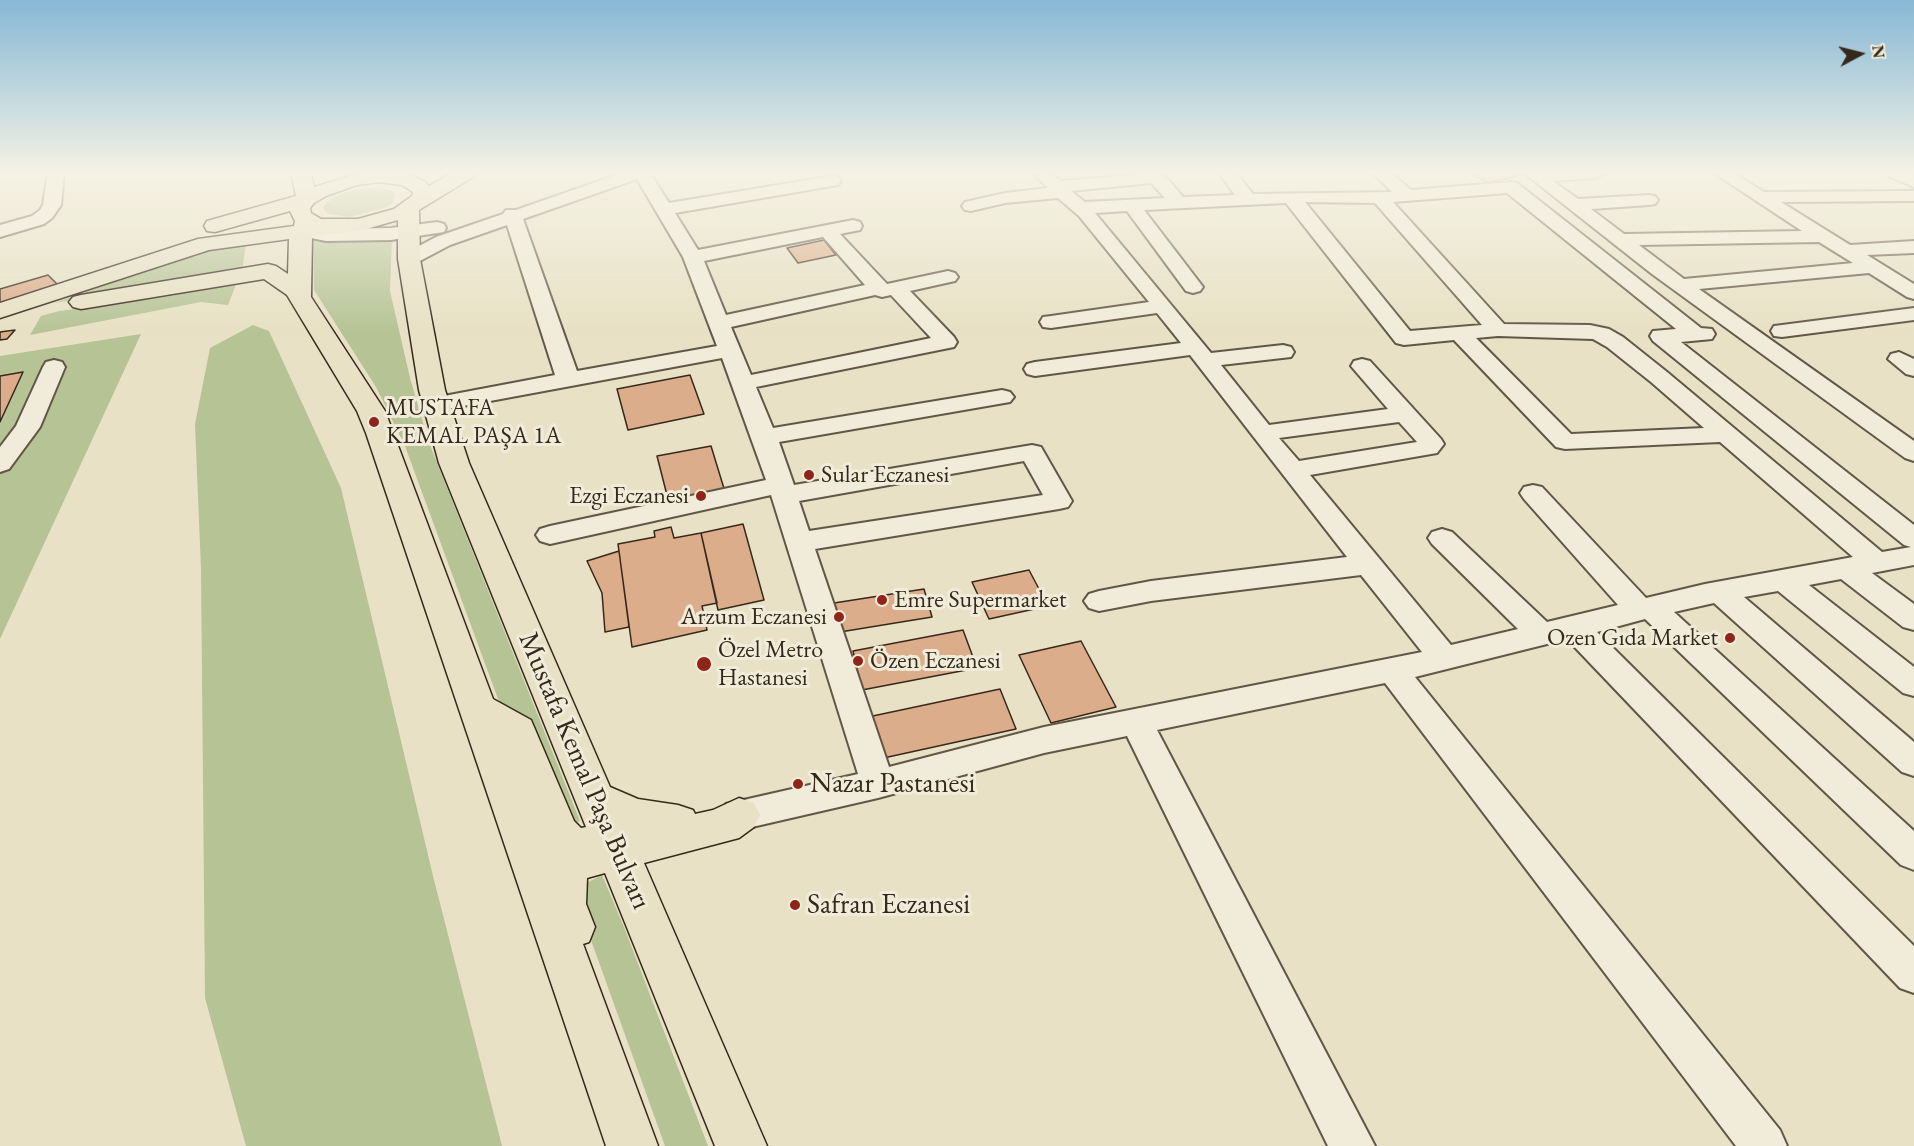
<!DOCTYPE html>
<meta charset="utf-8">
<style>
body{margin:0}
#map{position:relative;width:1914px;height:1146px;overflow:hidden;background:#e8e1c5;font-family:"EB Garamond",serif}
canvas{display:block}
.north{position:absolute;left:1830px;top:24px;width:60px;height:60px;-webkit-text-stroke:4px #f0ecd9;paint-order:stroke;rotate:83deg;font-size:16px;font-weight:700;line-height:24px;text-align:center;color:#36291c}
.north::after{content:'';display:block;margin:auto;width:21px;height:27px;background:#36291c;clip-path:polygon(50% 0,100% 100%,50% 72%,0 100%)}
</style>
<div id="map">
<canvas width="1914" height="1146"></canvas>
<div class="north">N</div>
</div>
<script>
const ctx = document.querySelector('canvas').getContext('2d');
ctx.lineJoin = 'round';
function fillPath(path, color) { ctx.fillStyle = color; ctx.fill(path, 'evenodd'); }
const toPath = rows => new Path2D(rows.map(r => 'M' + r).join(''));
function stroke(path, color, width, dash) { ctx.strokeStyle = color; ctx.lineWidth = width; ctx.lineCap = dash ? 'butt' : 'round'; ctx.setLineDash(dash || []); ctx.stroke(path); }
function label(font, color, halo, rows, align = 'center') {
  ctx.font = font + ' "EB Garamond",serif'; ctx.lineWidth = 6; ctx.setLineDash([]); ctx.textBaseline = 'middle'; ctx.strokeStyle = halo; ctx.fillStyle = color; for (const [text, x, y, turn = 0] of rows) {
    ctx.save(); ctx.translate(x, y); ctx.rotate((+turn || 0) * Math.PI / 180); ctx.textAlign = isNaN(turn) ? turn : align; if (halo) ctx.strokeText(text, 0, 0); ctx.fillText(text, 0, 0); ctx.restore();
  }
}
const green = toPath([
 [378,188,393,191,396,195,392,204,384,208,349,217,329,214,324,210,323,206,335,196,356,189],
 [392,238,390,291,410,378,428,440,580,821,566,829,528,736,498,699,405,446,376,387,314,290,313,239],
 [246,244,242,271,55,303,157,266,222,246],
 [237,282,228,305,201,302,30,335,41,316,59,311,171,296],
 [253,325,269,331,341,488,433,876,502,1146,246,1146,205,998,201,569,195,424,210,348],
 [141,334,0,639,0,356],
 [602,875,624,927,708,1146,665,1146,573,890]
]);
const building = toPath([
 [1469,173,1523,173,1525,174,1489,183,1469,173],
 [824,240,836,255,798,263,787,248,824,240],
 [48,275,67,294,0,315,0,289,48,275],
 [15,330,7,339,0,340,0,332,15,330],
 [23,372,0,422,0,376,23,372],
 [690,375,704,414,628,430,617,389,690,375],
 [711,446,726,495,670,507,657,456,711,446],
 [743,524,764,600,718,610,701,533,743,524],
 [671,527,674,538,701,533,717,603,702,606,707,630,632,647,618,544,655,537,654,531,671,527],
 [619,551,629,627,605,632,602,593,587,561,619,551],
 [1029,570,1048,606,989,619,972,582,1029,570],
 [924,589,932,617,840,632,834,603,924,589],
 [963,630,977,668,862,690,853,651,963,630],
 [1081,641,1116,707,1051,723,1019,655,1081,641],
 [1000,689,1016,729,879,759,868,717,1000,689]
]);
const minor = toPath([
 [48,173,64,173,61,205,52,218,44,224,0,237,0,225,32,216,40,210,43,205,48,173],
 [622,173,650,173,669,203,832,176,838,177,841,181,838,185,832,186,675,213,698,250,853,220,860,222,862,226,860,230,840,234,887,284,948,271,955,273,958,277,955,281,910,291,954,337,957,342,954,347,756,387,773,428,1002,390,1010,392,1014,397,1010,402,779,442,794,485,1032,445,1041,447,1072,501,1068,507,1059,509,815,549,889,767,1044,727,1422,652,1361,575,1151,601,1099,611,1089,608,1084,601,1089,594,1099,591,1151,581,1347,557,1190,355,1035,376,1027,374,1024,369,1027,364,1035,362,1181,343,1157,313,1051,328,1043,327,1040,322,1043,317,1051,316,1149,302,1079,216,1058,198,1005,203,971,211,965,210,962,206,965,202,1005,193,1048,188,1033,173,1051,173,1061,181,1155,173,1167,178,1183,197,1235,195,1219,173,1236,173,1253,194,1392,192,1373,173,1391,173,1411,190,1511,182,1517,183,1701,328,1712,329,1715,334,1712,339,1681,342,1914,525,1914,565,1872,573,1914,604,1914,630,1903,627,1841,579,1809,585,1914,667,1914,696,1903,693,1778,591,1744,597,1914,742,1914,776,1902,772,1714,603,1674,612,1914,831,1914,870,1901,865,1645,619,1597,632,1914,946,1914,993,1900,988,1567,639,1415,677,1780,1130,1787,1146,1736,1146,1385,683,1157,730,1375,1146,1328,1146,1127,736,1044,753,878,798,739,830,726,826,721,815,726,804,858,774,771,495,550,544,540,541,536,535,540,529,550,526,766,480,722,358,436,411,428,409,424,404,428,399,555,375,507,225,450,245,416,263,409,265,402,263,399,259,402,255,436,237,503,214,506,210,516,210,622,173],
 [637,179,683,257,717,346,577,371,523,219,637,179],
 [1151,183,1165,198,1085,202,1071,191,1151,183],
 [1507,193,1676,329,1653,331,1650,336,1653,341,1904,545,1911,547,1882,552,1667,372,1623,337,1609,329,1590,325,1504,324,1393,202,1507,193],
 [1305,202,1375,203,1482,325,1410,331,1305,202],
 [1286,203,1396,343,1404,345,1454,340,1556,447,1565,449,1720,442,1853,557,1705,584,1646,598,1542,487,1533,485,1524,487,1520,493,1524,499,1618,605,1547,622,1452,532,1442,529,1432,532,1428,538,1432,544,1518,629,1451,645,1310,475,1437,453,1444,444,1441,439,1370,361,1362,359,1354,361,1351,366,1388,409,1269,425,1221,365,1291,357,1294,352,1291,347,1283,345,1211,353,1095,213,1127,211,1186,291,1193,293,1200,291,1203,287,1144,210,1286,203],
 [823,237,865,285,726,315,704,261,823,237],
 [875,295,882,297,891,295,931,338,751,375,731,327,875,295],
 [1498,336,1593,339,1607,347,1651,382,1704,428,1571,434,1476,338,1498,336],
 [1399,422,1417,442,1299,461,1279,438,1399,422],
 [1024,461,1043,495,809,531,799,501,1024,461],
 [1524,173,1604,173,1596,178,1553,181,1578,199,1649,195,1655,196,1658,200,1655,204,1649,205,1591,209,1624,234,1802,231,1714,173,1734,173,1764,192,1914,191,1914,201,1781,202,1850,245,1914,241,1914,253,1867,255,1914,284,1914,299,1907,297,1869,273,1699,289,1914,441,1914,461,1905,458,1652,274,1524,173],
 [1819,242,1853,263,1684,279,1639,245,1819,242],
 [1888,173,1909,173,1914,175,1914,187,1890,177,1888,173],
 [437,222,444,224,446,228,444,232,391,240,326,241,296,235,294,231,296,227,303,225,326,229,391,228,437,222],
 [1914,308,1914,320,1782,337,1774,336,1771,331,1774,326,1782,325,1914,308],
 [1899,352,1914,359,1914,376,1906,374,1888,359,1891,354,1899,352],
 [54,360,62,362,65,367,40,427,9,469,0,472,0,447,16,426,43,367,46,362,54,360]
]);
const major = toPath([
 [291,173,311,173,314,187,360,173,407,174,424,181,429,186,452,173,476,173,473,177,419,210,420,259,445,390,469,463,610,787,638,799,678,805,693,810,695,814,713,810,739,798,754,803,760,815,754,827,739,838,644,863,767,1146,715,1146,605,873,587,878,586,904,595,927,589,942,583,944,658,1146,606,1146,366,433,357,411,287,295,264,279,81,309,73,307,69,302,73,297,81,295,268,264,276,266,288,274,289,239,209,250,0,318,0,303,198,239,294,226,295,221,290,211,215,232,207,231,204,226,207,221,296,196,291,173],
 [379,182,402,185,413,192,412,196,394,209,358,219,321,219,311,213,310,208,314,203,326,196,357,185,379,182],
 [398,220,398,259,419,390,439,463,586,827,581,828,574,821,531,720,493,699,385,411,311,297,312,236,359,231,398,220]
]);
const markers = [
 [374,422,6,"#8f2418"],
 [809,475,6,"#8f2418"],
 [701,496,6,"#8f2418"],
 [882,600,6,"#8f2418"],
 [839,617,6,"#8f2418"],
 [1730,638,6,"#8f2418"],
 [858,661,6,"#8f2418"],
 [704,664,8,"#8f2418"],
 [798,784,6,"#8f2418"],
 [795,905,6,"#8f2418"]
];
const poiNames = [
 ["MUSTAFA",386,408],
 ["KEMAL PAŞA 1A",386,436],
 ["Sular Eczanesi",821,475],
 ["Ezgi Eczanesi",689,496,"right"],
 ["Emre Supermarket",894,600],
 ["Arzum Eczanesi",827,617,"right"],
 ["Ozen Gıda Market",1718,638,"right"],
 ["Özel Metro",718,650],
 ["Hastanesi",718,678],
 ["Özen Eczanesi",870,661]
];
const nearStreetnames = [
 ["Mustafa Kemal Paşa Bulvarı",584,771,67]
];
const nearPoinames = [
 ["Nazar Pastanesi",810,784],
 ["Safran Eczanesi",807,905]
];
fillPath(green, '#b6c395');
fillPath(building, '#dcad8a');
stroke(building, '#36291c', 1.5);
stroke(minor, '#625746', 4);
stroke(major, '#36291c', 3);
fillPath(minor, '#f0ecd9');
fillPath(major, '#e8e1c5');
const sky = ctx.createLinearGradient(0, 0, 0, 333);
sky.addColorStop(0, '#87b8d5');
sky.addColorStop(0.52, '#f5f2e5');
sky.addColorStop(1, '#f5f2e500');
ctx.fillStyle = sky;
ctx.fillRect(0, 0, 1914, 333);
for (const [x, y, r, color] of markers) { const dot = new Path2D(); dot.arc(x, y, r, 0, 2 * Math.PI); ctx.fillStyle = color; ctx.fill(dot); stroke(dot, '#f0ecd9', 2); }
label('24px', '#36291c', '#f0ecd9', poiNames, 'left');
label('28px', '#36291c', '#f0ecd9', nearStreetnames);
label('28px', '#36291c', '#f0ecd9', nearPoinames, 'left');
</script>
